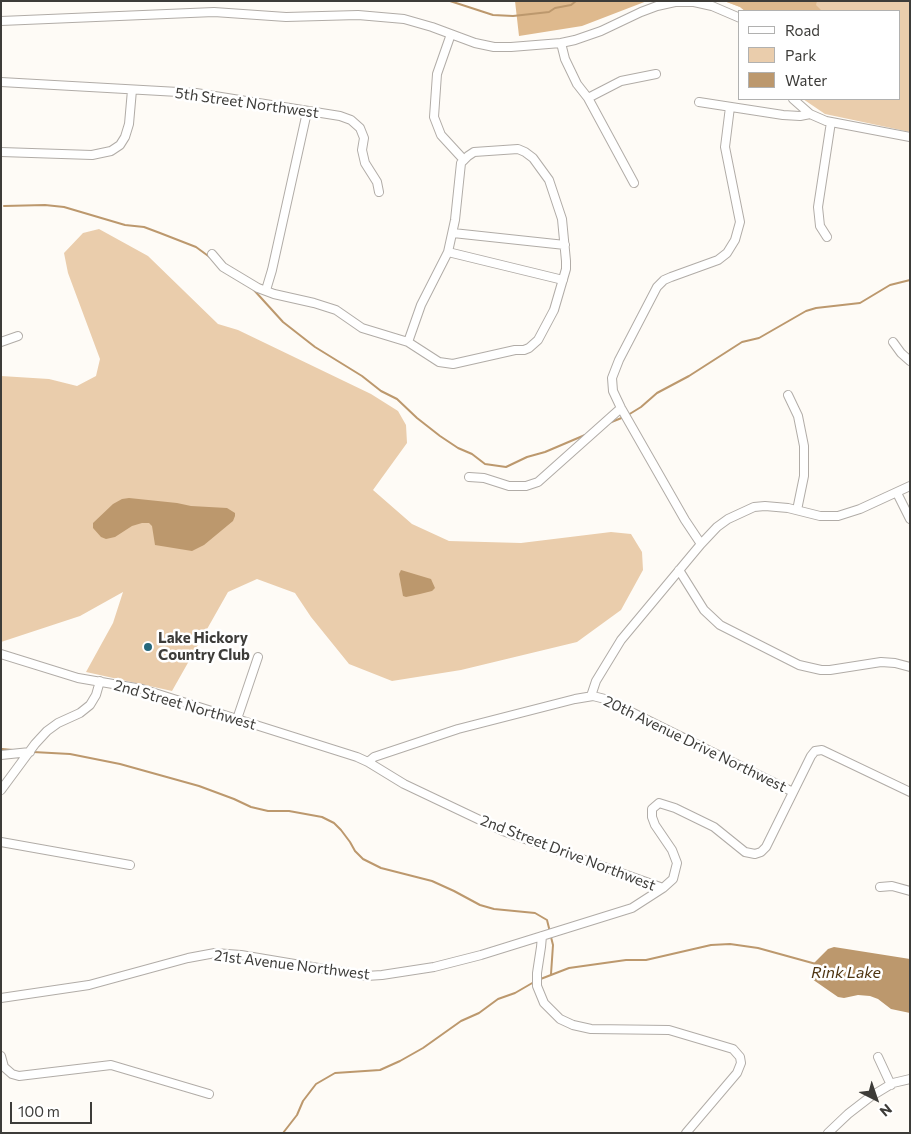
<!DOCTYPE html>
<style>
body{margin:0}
#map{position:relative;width:911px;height:1134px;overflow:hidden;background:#fefbf6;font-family:Commissioner,sans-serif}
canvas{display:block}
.frame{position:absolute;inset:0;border:2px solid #3d3c39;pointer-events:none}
.legend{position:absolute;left:738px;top:10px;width:162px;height:90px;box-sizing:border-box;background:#fff;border:1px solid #b1b1b0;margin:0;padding:6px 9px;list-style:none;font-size:15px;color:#3d3c39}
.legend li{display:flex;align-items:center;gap:10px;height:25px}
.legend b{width:25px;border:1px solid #b1b1b0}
.north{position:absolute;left:851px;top:1074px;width:50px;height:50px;-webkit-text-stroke:4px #fff;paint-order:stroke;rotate:139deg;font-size:14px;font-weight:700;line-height:20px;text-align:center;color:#3d3c39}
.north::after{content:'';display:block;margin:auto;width:18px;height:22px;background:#3d3c39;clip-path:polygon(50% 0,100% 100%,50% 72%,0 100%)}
.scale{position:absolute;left:10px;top:1102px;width:82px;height:22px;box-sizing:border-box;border:2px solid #3d3c39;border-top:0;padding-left:6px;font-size:15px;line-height:18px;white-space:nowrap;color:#3d3c39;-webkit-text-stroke:4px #fff;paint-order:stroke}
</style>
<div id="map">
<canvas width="911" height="1134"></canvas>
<div class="frame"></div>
<ul class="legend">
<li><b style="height:6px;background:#fff"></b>Road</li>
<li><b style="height:14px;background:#eacdac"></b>Park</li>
<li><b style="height:14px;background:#bc986d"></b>Water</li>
</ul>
<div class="north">N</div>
<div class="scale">100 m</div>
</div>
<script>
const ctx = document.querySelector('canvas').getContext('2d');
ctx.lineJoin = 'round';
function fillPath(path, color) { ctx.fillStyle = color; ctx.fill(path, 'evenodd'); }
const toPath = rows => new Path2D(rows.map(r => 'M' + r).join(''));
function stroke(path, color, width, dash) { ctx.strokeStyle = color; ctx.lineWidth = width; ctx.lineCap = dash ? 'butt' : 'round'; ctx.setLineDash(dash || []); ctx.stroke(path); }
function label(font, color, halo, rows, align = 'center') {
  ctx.font = font + ' Commissioner,sans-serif'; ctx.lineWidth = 5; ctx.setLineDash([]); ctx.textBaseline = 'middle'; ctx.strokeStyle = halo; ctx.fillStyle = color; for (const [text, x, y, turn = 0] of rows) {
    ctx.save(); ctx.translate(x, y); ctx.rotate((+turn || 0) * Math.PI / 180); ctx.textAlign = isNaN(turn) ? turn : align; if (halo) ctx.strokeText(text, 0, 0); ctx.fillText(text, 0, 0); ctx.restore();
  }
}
const green = toPath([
 [724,1,910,1,910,132,825,114,803,99,900,99,900,11,745,11,740,7],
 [99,229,148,256,218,324,238,330,371,394,398,411,406,425,407,443,373,490,412,524,449,541,521,543,611,532,631,534,642,552,643,570,621,610,577,642,461,670,392,681,349,664,311,617,295,593,257,579,228,592,172,691,86,672,113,623,123,592,80,616,1,642,1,376,49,379,77,386,96,376,100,359,68,273,64,253,83,233]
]);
const forest = toPath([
 [515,1,647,1,582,26,519,36],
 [724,1,817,1,816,5,822,11,745,11,740,7]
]);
const water = toPath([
 [129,498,177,503,191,506,227,508,235,513,235,516,233,521,204,545,192,551,155,545,152,526,149,523,142,523,132,526,115,537,106,539,101,537,93,528,93,523,113,504,122,499],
 [401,570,431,579,435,588,432,591,420,594,406,597,403,596,399,574],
 [834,947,910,959,910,1013,891,1009,878,999,870,996,858,995,844,998,838,997,812,979,811,976,814,963,828,949]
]);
const stream = toPath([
 [450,1,493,15,513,16,549,12,555,8,571,5,576,1],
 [4,206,45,205,64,207,125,225,144,227,160,233,196,247,211,258],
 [253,289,283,322,315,347,362,376,381,391,397,399,417,418,440,436,458,448,472,454,485,464,506,467,527,457,545,452,585,435],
 [628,415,641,407,657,393,689,376,742,342,759,338,806,311,816,308,860,303,890,285,910,280],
 [609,423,624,417],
 [2,749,13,750],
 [33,752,70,754,120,764,199,786,234,799,251,807,268,811,289,811,322,817,334,823,341,830,350,842,355,851,363,859,381,868,432,881,454,891,480,905,494,909,535,913,547,920,550,932],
 [551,937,553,945,551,974],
 [538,980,569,968,626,960,646,960,711,945,730,944,758,948,816,964],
 [283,1133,297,1115,303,1101,316,1084,335,1073,380,1070,400,1061,423,1048,461,1021,479,1013,498,999,515,993,534,982]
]);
const minor = toPath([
 [1,21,214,12,286,17,358,15,404,19,432,27,475,43,494,47,511,47,561,43,575,40,601,31,641,12,657,6,675,2,694,2,712,6,740,18],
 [451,34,437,74,434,117,441,135,464,160],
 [561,43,565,59,577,84,588,98,634,183],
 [1,82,196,93,340,116,351,120,360,128,364,138,362,150,365,163,377,182,379,192],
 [588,98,621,81,656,74],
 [793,99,810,114,826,121,910,137],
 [699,102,783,115,800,116,810,114],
 [1,152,92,155,111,151,120,145,125,137,129,124,132,90],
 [453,233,565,245],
 [827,237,820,226,818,207,831,122],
 [448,252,563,280],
 [212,254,223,267,258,288,274,294,314,303,336,310,362,328,408,342,439,362,453,364,515,350,524,350,529,348,538,340,554,310,566,269,566,261,562,219,549,180,533,158,525,152,518,149,474,152,468,156,461,163,455,220,448,252,421,305,408,342],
 [266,290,272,270,307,112],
 [1,342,18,336],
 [893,342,901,353,910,361],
 [788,395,798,416,804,446,804,476,797,510],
 [469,477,484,478,509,486,526,486,538,482,621,408],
 [897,493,910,519],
 [701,544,685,520,621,408,613,391,612,378,619,360,657,287,664,280,671,277,718,260,727,253,735,240,740,222,725,147,730,107],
 [679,570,704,610,720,625,799,665,821,670,830,670,881,662,895,663,910,667],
 [1,654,78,678,142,689,357,757,368,762,404,784,503,831,663,888],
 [591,696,596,681,621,640,701,544,717,527,728,519,754,507,765,506,788,508,820,516,838,516,860,509,910,486],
 [237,719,258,657],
 [1,755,30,752],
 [368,762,374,757,458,729,575,699,593,696,605,699,793,792],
 [1,790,35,744,47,731,58,723,80,713,90,705,96,695,100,681],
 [1,842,130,865],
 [880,887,892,886,910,891],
 [542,936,541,947,537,973,537,986,544,1003,560,1019,573,1025,591,1029,669,1030,733,1049,740,1057,741,1063,737,1073,686,1133],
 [1,998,89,985,188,958,215,953,241,955,366,976,382,975,434,967,481,955,632,908,663,888,673,879,677,863,672,850,655,825,652,817,652,809,659,803,675,808,714,827,745,852,755,854,761,852,766,847,811,756,815,751,822,750,910,792],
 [1,1056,4,1067,12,1074,19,1076,111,1065,209,1094],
 [878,1057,891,1085],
 [828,1133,848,1114,870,1097,893,1083,910,1079]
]);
const markers = [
 [148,647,5,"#26677b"]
];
const streetNames = [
 ["5th Street Northwest",247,103,8],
 ["2nd Street Northwest",185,705,16],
 ["20th Avenue Drive Northwest",695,744,26],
 ["2nd Street Drive Northwest",568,853,21],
 ["21st Avenue Northwest",292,965,7]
];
const poiNames = [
 ["Lake Hickory",158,638],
 ["Country Club",158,655]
];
const waterNames = [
 ["Rink Lake",846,973]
];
fillPath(green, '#eacdac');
fillPath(forest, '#deb98d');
fillPath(water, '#bc986d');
stroke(stream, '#bc986d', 2);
stroke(minor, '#b1aca7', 10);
stroke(minor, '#fff', 8);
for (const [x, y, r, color] of markers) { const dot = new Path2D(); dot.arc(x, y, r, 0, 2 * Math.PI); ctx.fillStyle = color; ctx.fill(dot); stroke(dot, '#fff', 2); }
label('15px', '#3d3c39', '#fff', streetNames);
label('bold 15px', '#3d3c39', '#fff', poiNames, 'left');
label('italic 16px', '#4e3411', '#fff', waterNames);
</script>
